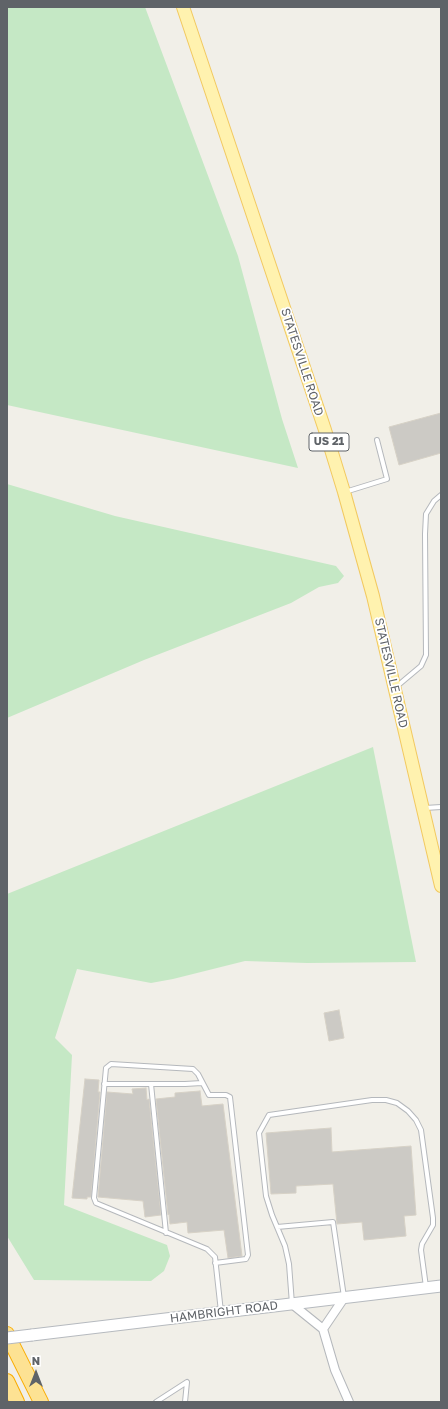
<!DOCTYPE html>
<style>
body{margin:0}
#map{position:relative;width:448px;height:1409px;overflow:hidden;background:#f1efe8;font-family:"Golos Text",sans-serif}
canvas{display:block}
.frame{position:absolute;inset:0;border:8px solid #5f6368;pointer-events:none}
.north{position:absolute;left:16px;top:1353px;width:40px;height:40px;-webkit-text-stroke:3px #fff;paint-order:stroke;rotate:0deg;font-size:11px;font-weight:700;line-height:16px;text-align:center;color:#5f6368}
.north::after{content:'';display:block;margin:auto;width:14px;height:18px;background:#5f6368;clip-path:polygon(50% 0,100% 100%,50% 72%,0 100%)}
</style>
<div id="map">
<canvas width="448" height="1409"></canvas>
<div class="frame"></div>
<div class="north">N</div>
</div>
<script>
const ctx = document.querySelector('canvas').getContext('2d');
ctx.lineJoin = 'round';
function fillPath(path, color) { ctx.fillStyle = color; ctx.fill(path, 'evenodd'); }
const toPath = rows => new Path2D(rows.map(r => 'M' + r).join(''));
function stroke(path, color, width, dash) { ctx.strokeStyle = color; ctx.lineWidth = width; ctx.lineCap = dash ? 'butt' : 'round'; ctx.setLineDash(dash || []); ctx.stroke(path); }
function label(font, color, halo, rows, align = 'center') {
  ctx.font = font + ' "Golos Text",sans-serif'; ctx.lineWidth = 3.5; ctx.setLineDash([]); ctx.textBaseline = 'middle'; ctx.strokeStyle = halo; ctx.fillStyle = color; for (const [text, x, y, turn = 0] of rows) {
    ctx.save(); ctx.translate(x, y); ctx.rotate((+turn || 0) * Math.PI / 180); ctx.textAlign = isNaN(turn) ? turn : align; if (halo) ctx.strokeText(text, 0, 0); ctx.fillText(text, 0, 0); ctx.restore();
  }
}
const green = toPath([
 [7,7,145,7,238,256,282,419,298,468,7,405],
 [7,484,115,516,336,566,344,576,338,583,319,587,291,603,144,660,7,718],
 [373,747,416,962,307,963,245,961,173,979,151,983,77,969,55,1038,72,1055,64,1205,167,1245,170,1256,164,1271,151,1281,34,1280,7,1236,7,894]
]);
const building = toPath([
 [441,413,441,453,399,465,389,427,441,413],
 [339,1010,344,1038,329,1041,324,1013,339,1010],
 [85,1079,99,1080,98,1092,100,1092,91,1197,87,1197,87,1199,72,1198,85,1079],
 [146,1088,147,1100,149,1099,161,1215,145,1217,143,1201,98,1197,107,1092,133,1094,132,1089,146,1088],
 [200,1091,202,1106,223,1104,242,1256,228,1258,224,1230,188,1233,187,1222,170,1224,169,1214,168,1215,156,1099,175,1097,175,1093,200,1091],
 [331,1128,332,1152,411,1146,416,1215,404,1216,406,1236,364,1240,362,1222,337,1224,333,1184,296,1186,296,1193,271,1194,266,1133,331,1128]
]);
const lane = toPath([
 [345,492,387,479,377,440],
 [396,687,421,666,426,655,425,534,426,514,434,501,441,495],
 [425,808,441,807],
 [104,1084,185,1084,202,1083],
 [151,1084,166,1233],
 [277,1227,333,1222,344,1297],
 [215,1263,246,1259,248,1255,230,1097,226,1095,209,1095,198,1074,193,1069,111,1064,106,1068,94,1198,96,1203,207,1249,215,1257,221,1312],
 [292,1304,289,1264,285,1246,272,1215,266,1196,259,1133,269,1115,372,1100,386,1100,397,1103,408,1111,416,1120,421,1130,433,1218,433,1225,422,1244,421,1250,426,1287],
 [156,1402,187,1382,185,1402]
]);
const street = toPath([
 [292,1304,323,1329,335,1370,349,1402],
 [323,1329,344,1298]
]);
const secondary = toPath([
 [32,1335,441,1286]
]);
const primary = toPath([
 [183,7,325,430,344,492,373,596,441,886]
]);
const highway = toPath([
 [7,1334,41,1402],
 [7,1381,17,1402]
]);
const secondaryBridge = toPath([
 [7,1338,32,1335]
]);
const shields = [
 [329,442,40]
];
const shieldNames = [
 ["US 21",329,442]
];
const streetNames = [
 ["STATESVILLE ROAD",302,362,72],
 ["STATESVILLE ROAD",391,673,77],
 ["HAMBRIGHT ROAD",224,1312,-7]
];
fillPath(green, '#c5e8c5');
fillPath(building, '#cccac5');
stroke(building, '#d6d1c6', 1);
stroke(lane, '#b5b8bc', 6);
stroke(street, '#b5b8bc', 10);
stroke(secondary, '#b6babf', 13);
stroke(primary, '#f2c960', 14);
stroke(highway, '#f9ab00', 16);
stroke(lane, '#fff', 4);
stroke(street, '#fff', 8);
stroke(secondary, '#fff', 11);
stroke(primary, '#fff2af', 12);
stroke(highway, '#fde293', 14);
stroke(secondaryBridge, '#b6babf', 13, []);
stroke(secondaryBridge, '#fff', 11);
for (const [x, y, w] of shields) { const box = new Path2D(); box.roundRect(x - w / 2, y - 9, w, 18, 3); ctx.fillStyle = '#fff'; ctx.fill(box); stroke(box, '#5f6368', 1); }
label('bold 11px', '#5f6368', null, shieldNames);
label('12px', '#5f6368', '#fff', streetNames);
</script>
